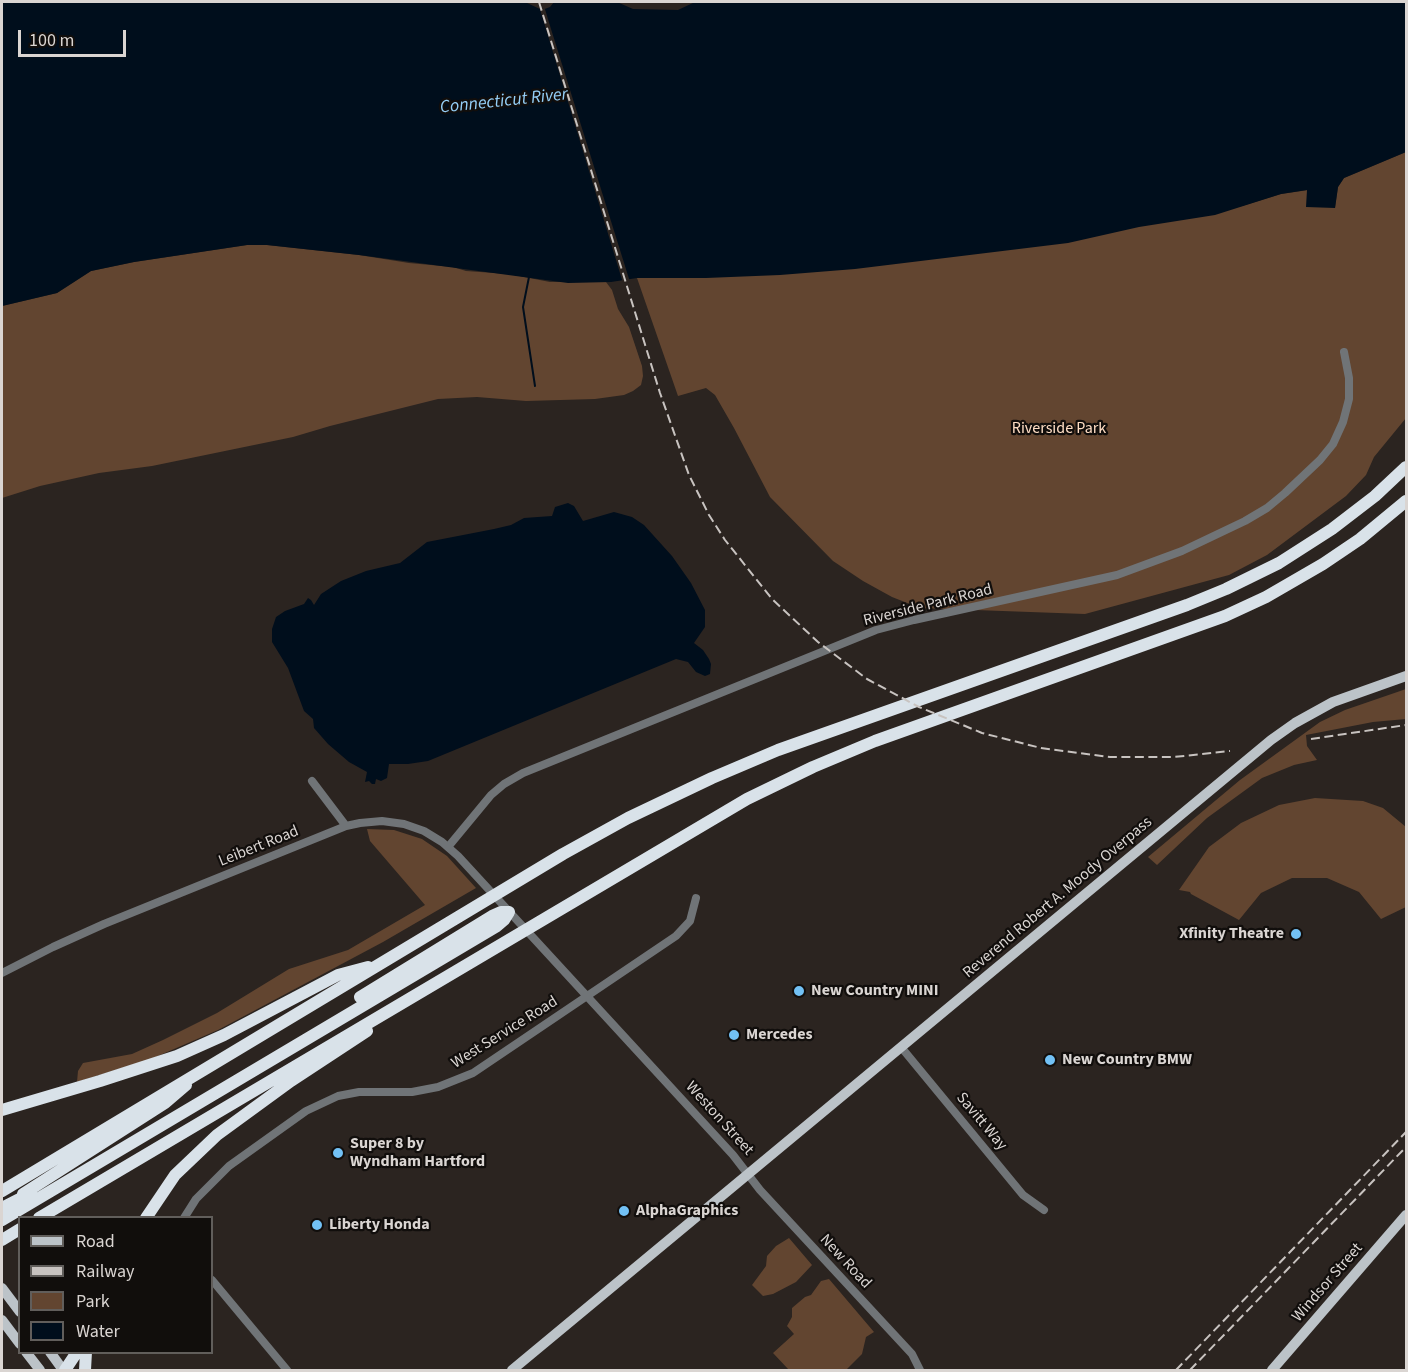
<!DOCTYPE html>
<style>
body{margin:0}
#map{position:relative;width:1408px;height:1372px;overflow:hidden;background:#2b2420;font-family:"Source Sans 3",sans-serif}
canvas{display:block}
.frame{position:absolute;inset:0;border:3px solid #dad5d2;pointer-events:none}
.legend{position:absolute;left:18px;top:1216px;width:195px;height:138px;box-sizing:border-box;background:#110e0c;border:2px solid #615e5b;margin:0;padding:8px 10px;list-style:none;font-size:18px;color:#dad5d2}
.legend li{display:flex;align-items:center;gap:12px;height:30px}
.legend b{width:30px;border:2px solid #615e5b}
.scale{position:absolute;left:18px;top:30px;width:108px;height:27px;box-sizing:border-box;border:3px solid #dad5d2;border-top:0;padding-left:8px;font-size:18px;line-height:21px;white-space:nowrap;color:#dad5d2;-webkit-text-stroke:4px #110e0c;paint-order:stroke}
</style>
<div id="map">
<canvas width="1408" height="1372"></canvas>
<div class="frame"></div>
<ul class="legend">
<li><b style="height:8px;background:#bcc3c8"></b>Road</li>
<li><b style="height:8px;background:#c8c3c0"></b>Railway</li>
<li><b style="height:16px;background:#624530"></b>Park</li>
<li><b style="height:16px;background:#000e1c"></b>Water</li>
</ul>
<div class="scale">100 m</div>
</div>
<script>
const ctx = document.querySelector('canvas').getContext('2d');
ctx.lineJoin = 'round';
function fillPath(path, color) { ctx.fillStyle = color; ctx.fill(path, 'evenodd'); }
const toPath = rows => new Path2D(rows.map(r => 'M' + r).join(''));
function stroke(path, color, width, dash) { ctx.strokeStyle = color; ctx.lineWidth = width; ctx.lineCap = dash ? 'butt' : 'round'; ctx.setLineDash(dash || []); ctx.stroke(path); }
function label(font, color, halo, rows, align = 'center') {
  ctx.font = font + ' "Source Sans 3",sans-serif'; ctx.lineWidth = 4.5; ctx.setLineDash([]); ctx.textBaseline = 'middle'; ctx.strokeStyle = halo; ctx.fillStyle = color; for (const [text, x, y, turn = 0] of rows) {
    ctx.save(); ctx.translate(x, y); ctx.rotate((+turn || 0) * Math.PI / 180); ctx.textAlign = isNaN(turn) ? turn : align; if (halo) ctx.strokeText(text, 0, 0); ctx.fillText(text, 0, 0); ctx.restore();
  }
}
const green = toPath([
 [1406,152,1406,418,1374,457,1366,475,1346,496,1267,555,1229,575,1085,614,920,608,892,597,863,581,833,561,770,497,734,428,715,395,706,388,678,396,637,278,658,278,1242,206,1281,194,1308,190,1335,208,1338,187,1344,178],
 [247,245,267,245,359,255,409,263,453,267,466,271,509,274,550,282,606,282,612,290,618,309,629,327,642,366,643,376,641,385,633,391,624,395,595,399,526,401,477,397,438,399,330,426,293,437,152,466,99,473,40,486,2,498,2,306,57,293,91,271,134,262],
 [1406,689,1406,719,1373,722,1306,735,1307,746,1317,760,1294,765,1262,778,1207,818,1157,865,1148,857,1240,780,1320,722,1345,710],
 [1315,798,1363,801,1383,808,1406,827,1406,907,1381,919,1359,892,1327,878,1292,878,1261,893,1239,920,1191,894,1190,892,1179,890,1209,847,1241,823,1279,805],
 [367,829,394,830,422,839,447,856,476,888,383,942,218,1030,151,1059,77,1082,78,1071,83,1063,132,1054,163,1040,217,1013,289,969,348,950,425,905,370,841],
 [789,1238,812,1265,796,1282,773,1294,763,1296,752,1285,766,1266,767,1256,776,1246],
 [829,1279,874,1332,866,1337,862,1354,846,1370,789,1370,773,1353,794,1334,787,1326,792,1317,792,1308,805,1297,811,1295,821,1281]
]);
const water = toPath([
 [2,2,525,2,542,10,550,7,554,2,617,2,633,9,678,10,695,2,1406,2,1406,152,1344,178,1338,187,1335,208,1306,207,1307,190,1281,194,1215,215,1139,227,1068,243,855,269,780,275,706,278,637,278,611,282,568,283,359,255,267,245,247,245,134,262,91,271,57,293,2,306],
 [568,503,574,506,583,521,614,512,632,517,644,525,672,556,691,583,705,610,705,627,694,643,703,650,709,659,711,664,710,674,705,676,696,672,688,662,676,659,428,761,408,764,389,764,387,778,381,781,376,779,375,784,372,784,369,781,365,782,367,772,349,762,328,744,314,728,313,719,304,711,288,668,272,642,272,629,276,617,285,611,304,604,308,598,311,600,314,605,321,594,341,581,366,571,400,563,427,542,494,529,511,525,524,518,552,516,555,507]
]);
const pier = toPath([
 [539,6,544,6,551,29,630,282,623,283]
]);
const stream = toPath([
 [529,277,523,307,535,386]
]);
const minor = toPath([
 [312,781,346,826],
 [448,847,491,795,504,784,523,773,876,630,914,620,1117,575,1182,551,1245,521,1267,508,1285,493,1320,460,1333,444,1343,422,1349,399,1349,378,1344,352],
 [2,973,53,947,104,924,346,826,360,823,382,821,404,824,424,831,442,842,458,856,733,1155,760,1190,912,1354,920,1370],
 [901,1047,1023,1195,1044,1210],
 [184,1218,196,1199,229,1166,306,1111,338,1096,359,1092,412,1092,438,1087,473,1073,676,936,690,921,696,898],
 [212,1280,287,1370]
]);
const major = toPath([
 [2,1288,20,1312],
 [2,1320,20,1344],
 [26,1352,40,1370],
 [50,1352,63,1370],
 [512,1370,1271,740,1295,723,1333,702,1406,676],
 [1272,1370,1406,1215]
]);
const highway = toPath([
 [360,997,492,916,501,912,509,912],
 [2,1110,100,1081,177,1056,224,1035,338,975,368,967],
 [2,1191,563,854,628,818,712,778,778,750,1187,605,1226,589,1279,563,1332,529,1375,496,1406,467],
 [23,1194,165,1103,186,1085],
 [2,1208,31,1193],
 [39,1218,747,799,813,767,875,741,1225,616,1266,597,1323,564,1360,539,1406,501],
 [146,1218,175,1175,217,1135,291,1081,367,1031],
 [2,1220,497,926,504,920,509,912],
 [2,1240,20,1229],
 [65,1370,77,1352],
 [85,1370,86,1352]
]);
const rail = toPath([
 [539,2,660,393,689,475,709,515,725,540,772,599,818,642,867,679,919,707,982,733,1041,748,1110,757,1174,757,1230,751],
 [1311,739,1406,725],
 [1176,1370,1406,1132],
 [1190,1370,1406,1147]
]);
const markers = [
 [1296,934,6,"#72c1f5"],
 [799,991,6,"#72c1f5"],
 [734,1035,6,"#72c1f5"],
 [1050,1060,6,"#72c1f5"],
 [338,1153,6,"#72c1f5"],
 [624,1211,6,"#72c1f5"],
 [317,1225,6,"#72c1f5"]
];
const parkNames = [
 ["Riverside Park",1059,429]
];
const streetNames = [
 ["Riverside Park Road",928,606,-14],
 ["Leibert Road",259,847,-22],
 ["Reverend Robert A. Moody Overpass",1058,898,-40],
 ["West Service Road",505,1033,-32],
 ["Weston Street",719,1119,48],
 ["Savitt Way",981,1122,50],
 ["New Road",845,1262,47],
 ["Windsor Street",1328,1283,-49]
];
const poiNames = [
 ["Xfinity Theatre",1284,934,"right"],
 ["New Country MINI",811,991],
 ["Mercedes",746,1035],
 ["New Country BMW",1062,1060],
 ["Super 8 by",350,1144],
 ["Wyndham Hartford",350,1162],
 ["AlphaGraphics",636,1211],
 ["Liberty Honda",329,1225]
];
const waterNames = [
 ["Connecticut River",504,102,-6]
];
fillPath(green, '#624530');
fillPath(water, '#000e1c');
fillPath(pier, '#2b2420');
stroke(stream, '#000e1c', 2);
stroke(minor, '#707477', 8);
stroke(major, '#bcc3c8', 10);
stroke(highway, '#d9e2e9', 12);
stroke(rail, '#c8c3c0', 2, [9, 4.5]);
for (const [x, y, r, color] of markers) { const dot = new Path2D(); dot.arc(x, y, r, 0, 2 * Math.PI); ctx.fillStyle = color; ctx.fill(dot); stroke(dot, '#110e0c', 2); }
label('16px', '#feddc4', '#110e0c', parkNames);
label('16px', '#dad5d2', '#110e0c', streetNames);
label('bold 16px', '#dad5d2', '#110e0c', poiNames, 'left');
label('italic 18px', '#95cff7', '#110e0c', waterNames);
</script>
